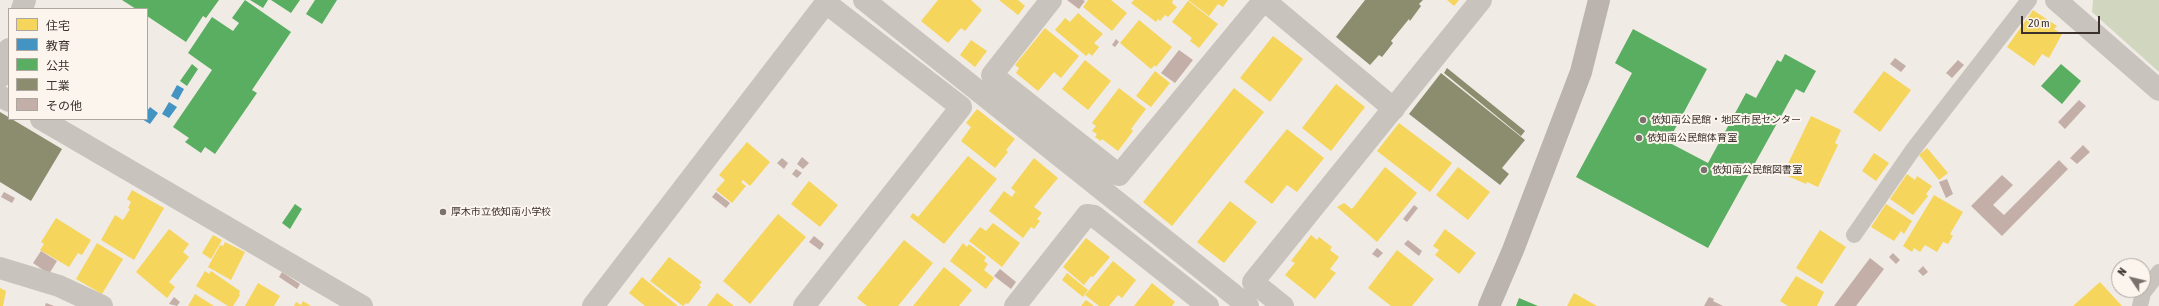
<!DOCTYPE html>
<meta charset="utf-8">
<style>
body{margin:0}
#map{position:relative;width:2159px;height:306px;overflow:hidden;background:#f0ebe5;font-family:"Asap Condensed","Noto Sans JP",sans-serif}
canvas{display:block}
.legend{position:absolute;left:8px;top:8px;width:140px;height:112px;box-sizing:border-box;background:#fbf5ee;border:1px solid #aea6a0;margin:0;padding:5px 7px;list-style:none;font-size:12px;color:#3b302b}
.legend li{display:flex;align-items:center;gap:8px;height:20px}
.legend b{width:20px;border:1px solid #aea6a0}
.north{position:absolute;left:2111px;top:258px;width:40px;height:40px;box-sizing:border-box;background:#fbf5ee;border:1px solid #aea6a0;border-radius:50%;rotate:305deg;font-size:11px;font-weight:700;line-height:16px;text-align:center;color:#3b302b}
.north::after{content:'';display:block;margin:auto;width:14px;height:18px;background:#7a716c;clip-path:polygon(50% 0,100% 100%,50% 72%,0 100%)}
.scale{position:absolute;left:2021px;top:16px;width:79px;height:18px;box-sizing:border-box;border:2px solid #3b302b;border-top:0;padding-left:5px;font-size:12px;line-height:14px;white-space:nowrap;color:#3b302b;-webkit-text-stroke:3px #fbf5ee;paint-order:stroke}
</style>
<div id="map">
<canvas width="2159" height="306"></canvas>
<ul class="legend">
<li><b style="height:11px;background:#f6d55c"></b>住宅</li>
<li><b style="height:11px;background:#4393c3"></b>教育</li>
<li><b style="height:11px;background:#5aae61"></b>公共</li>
<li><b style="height:11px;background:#8c8c6e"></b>工業</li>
<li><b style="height:11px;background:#c3afa7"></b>その他</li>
</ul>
<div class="north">N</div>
<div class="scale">20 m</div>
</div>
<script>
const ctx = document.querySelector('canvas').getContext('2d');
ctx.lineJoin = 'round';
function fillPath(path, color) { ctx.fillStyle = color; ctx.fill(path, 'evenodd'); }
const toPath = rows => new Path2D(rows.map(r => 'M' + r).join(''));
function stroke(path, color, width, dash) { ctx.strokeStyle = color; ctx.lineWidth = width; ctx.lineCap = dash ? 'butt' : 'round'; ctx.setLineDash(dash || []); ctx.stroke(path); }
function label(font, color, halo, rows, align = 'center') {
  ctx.font = font + ' "Asap Condensed","Noto Sans JP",sans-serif'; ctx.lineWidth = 4; ctx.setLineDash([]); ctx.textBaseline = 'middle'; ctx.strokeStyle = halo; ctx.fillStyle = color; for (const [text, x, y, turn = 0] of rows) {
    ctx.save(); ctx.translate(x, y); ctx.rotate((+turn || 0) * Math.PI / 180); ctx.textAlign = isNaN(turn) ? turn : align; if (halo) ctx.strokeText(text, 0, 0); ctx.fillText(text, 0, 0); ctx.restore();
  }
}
const green = toPath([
 [2093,0,2159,0,2159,72,2092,12]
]);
const homes = toPath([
 [938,0,971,0,982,10,965,31,961,28,948,43,921,21],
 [999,0,1018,0,1025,6,1018,15],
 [1088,0,1111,0,1127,13,1112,31,1083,7],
 [1134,0,1173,0,1172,3,1177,7,1168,17,1165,15,1160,21,1158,19,1156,22,1131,3],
 [1188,0,1228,0,1223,7,1218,4,1209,16],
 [1447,0,1459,0,1454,6],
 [1188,1,1218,24,1199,48,1190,41,1192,38,1172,22],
 [2033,10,2057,26,2054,29,2062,34,2049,58,2042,54,2034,66,2007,47],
 [1078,13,1103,34,1094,43,1099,47,1092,56,1089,53,1086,56,1055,30,1065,18,1070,22],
 [1139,20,1172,47,1156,67,1155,65,1151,69,1120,43],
 [1045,28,1079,56,1061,78,1054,72,1038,91,1016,73,1019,68,1015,65],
 [1273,36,1303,59,1270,102,1240,78],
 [971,40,987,51,975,67,960,55],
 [1085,60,1111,81,1088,110,1062,89],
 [1155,71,1170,83,1151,107,1136,96],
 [1884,71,1911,90,1880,132,1853,112],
 [1336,84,1365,107,1331,151,1302,128],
 [1119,88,1146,109,1131,129,1133,131,1118,151,1102,139,1101,141,1095,137,1097,134,1092,131,1096,126,1092,123],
 [1234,88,1264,112,1172,226,1143,202],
 [977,109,1015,139,1006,150,1008,152,995,168,961,141,971,127,966,123],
 [1811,116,1841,130,1835,143,1838,145,1818,187,1807,182,1806,184,1783,174],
 [1399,123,1452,163,1430,192,1377,151],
 [1287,129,1324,158,1297,192,1287,185,1272,204,1244,182],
 [747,142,770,162,750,186,743,180,741,182,746,186,732,203,716,190,725,180,719,175],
 [1927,148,1948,173,1939,180,1919,155],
 [1874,153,1889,163,1876,181,1862,171],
 [968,156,997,179,944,244,910,217,913,213,918,217],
 [1034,158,1058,178,1034,207,1042,213,1037,219,1040,221,1034,229,1031,227,1023,238,989,211,1004,191,1012,197,1015,192,1019,195,1011,188],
 [1385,167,1417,193,1377,242,1337,207,1344,203,1352,209],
 [1458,167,1490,192,1468,220,1436,195],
 [1907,174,1915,180,1917,176,1932,186,1926,194,1928,196,1913,215,1890,199],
 [809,181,838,205,820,227,791,204],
 [132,190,164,208,134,260,101,240,115,215,123,220,130,209,128,208,131,202,127,199],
 [1934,195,1963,212,1950,234,1953,236,1948,244,1943,242,1937,252,1925,245,1920,252,1914,248,1912,252,1903,246],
 [1230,201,1257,222,1224,263,1197,242],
 [1886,204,1912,221,1904,234,1901,231,1894,241,1871,227],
 [778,214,806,237,750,304,723,281],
 [56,218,91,240,82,255,78,253,69,267,40,250,44,244,41,242],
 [993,223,1020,243,1002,267,969,241,980,227,986,231],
 [169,229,189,244,183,252,189,257,169,282,175,287,167,298,136,272],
 [1445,229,1476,253,1459,274,1435,255,1439,250,1433,246],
 [1820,230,1846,247,1822,284,1796,268],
 [213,235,222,240,211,259,202,253],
 [1311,235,1317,240,1319,237,1332,247,1330,250,1339,257,1330,269,1336,273,1315,299,1285,275,1295,263,1291,261],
 [1086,238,1110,257,1093,277,1091,276,1084,285,1063,267],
 [904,240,933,263,898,306,867,306,857,298],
 [225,242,245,252,231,280,208,267,220,245,223,246],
 [97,243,123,259,102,294,76,279],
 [963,243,967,247,969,244,986,257,984,261,988,264,984,270,994,278,986,289,950,261],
 [1397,250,1434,279,1412,306,1391,306,1368,288],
 [669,257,702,282,699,285,701,287,688,304,686,303,683,306,650,281],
 [1113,261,1136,280,1122,298,1118,295,1109,306,1099,306,1085,295],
 [944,267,972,290,959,306,913,306],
 [205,271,209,274,211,271,240,291,239,294,240,295,233,306,228,306,196,286],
 [1067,273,1088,290,1083,297,1062,280],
 [1796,276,1824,292,1817,306,1788,306,1780,301],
 [642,277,678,306,645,306,629,293],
 [2100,282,2122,306,2073,306],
 [258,283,280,296,274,306,245,306],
 [1152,283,1175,302,1172,306,1134,306],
 [0,288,6,291,3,306,0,306],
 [717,293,734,306,707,306],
 [1574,293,1597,306,1567,306],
 [195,294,214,306,188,306],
 [1086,300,1094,306,1081,306],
 [303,301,311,306,294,306,296,302,301,305]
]);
const schools = toPath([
 [177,85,184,89,178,100,171,96],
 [169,102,177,107,169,118,162,114],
 [150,107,158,113,150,124,142,119,147,119,147,111]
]);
const public = toPath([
 [122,0,219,0,206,18,203,16,186,42,147,16,147,9,136,9],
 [245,0,291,32,252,90,257,93,215,154,205,147,201,153,185,142,189,138,173,127,212,70,188,53,212,17,233,31,239,23,232,18],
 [250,0,268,0,263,8],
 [271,0,300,0,291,13],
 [315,0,337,0,322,24,306,14],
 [1633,29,1707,69,1668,142,1708,163,1746,93,1756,98,1777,60,1781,62,1785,54,1816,71,1804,93,1796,89,1708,248,1576,177,1632,73,1615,63],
 [192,64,198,69,187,86,180,81],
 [2061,64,2081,81,2062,104,2041,86],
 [295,204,302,209,290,229,282,223],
 [1519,298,1538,306,1516,306]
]);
const industry = toPath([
 [1365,0,1423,0,1419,4,1421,6,1410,21,1409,19,1391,41,1393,43,1382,57,1379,55,1370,65,1336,37],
 [1447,68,1525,131,1521,136,1444,73],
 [1441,73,1525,140,1502,168,1509,174,1500,185,1409,114],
 [0,112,62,149,31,201,0,182]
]);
const building = toPath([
 [1067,0,1083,0,1085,1,1079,9],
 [1116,39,1119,42,1115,47,1112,45],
 [1179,50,1193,60,1175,83,1161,73],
 [1895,58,1906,66,1901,72,1890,64],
 [1958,60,1964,65,1952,78,1946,73],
 [2079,100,2086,106,2065,129,2058,122],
 [2083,145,2090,152,2077,164,2070,158],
 [802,157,809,163,803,169,797,164],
 [782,158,788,163,784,169,777,163],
 [2059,160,2068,169,2002,236,1971,206,2002,175,2013,185,1993,205,2004,215],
 [796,169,802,173,797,178,792,174],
 [1947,179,1953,194,1946,198,1939,182],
 [4,192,15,198,12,203,1,197],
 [716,192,730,203,726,208,712,197],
 [1414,205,1418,208,1407,222,1403,219],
 [814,236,824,244,820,250,809,242],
 [1408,240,1422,251,1419,256,1404,244],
 [1377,248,1383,253,1378,258,1372,254],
 [41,251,57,261,49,274,33,263],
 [1893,253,1900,260,1896,264,1889,257],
 [1870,258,1884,269,1856,306,1834,306],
 [1923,266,1928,272,1923,276,1918,271],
 [1000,269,1016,282,1011,289,994,276],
 [282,272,300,284,297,289,279,277],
 [174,297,180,302,177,306,169,304],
 [1709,297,1714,299,1713,301,1723,306,1704,306],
 [46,303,54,306,45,306]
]);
const lane = toPath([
 [1854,235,1912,151,2029,0],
 [2140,306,2143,293,2159,272]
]);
const street = toPath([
 [864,0,1248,306],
 [1051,0,992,75,1119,175,1264,0,1394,109],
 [2056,0,2159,90],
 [22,9,25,0],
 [0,77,9,49],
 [0,96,9,101],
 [41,119,362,306],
 [0,268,59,286,102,306],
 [593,306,828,0],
 [804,306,961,107,826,3],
 [1015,306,1087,215,1094,216,1208,306],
 [1283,306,1253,282,1481,0]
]);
const secondary = toPath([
 [1489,306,1513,250,1581,72,1599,0]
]);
const markers = [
 [1643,120,4,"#7a716c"],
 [1639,138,4,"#7a716c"],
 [1704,170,4,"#7a716c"],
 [443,212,4,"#7a716c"]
];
const poiNames = [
 ["依知南公民館・地区市民センター",1651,120],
 ["依知南公民館体育室",1647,138],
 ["依知南公民館図書室",1712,170],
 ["厚木市立依知南小学校",451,212]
];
fillPath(green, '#d1d6bf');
fillPath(homes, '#f6d55c');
fillPath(schools, '#4393c3');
fillPath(public, '#5aae61');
fillPath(industry, '#8c8c6e');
fillPath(building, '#c3afa7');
stroke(lane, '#c9c3be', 16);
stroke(street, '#c9c3be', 22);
stroke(secondary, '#bab3ae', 22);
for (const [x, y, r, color] of markers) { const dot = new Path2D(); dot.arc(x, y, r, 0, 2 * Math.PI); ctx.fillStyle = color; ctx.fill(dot); stroke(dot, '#fbf5ee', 1.5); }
label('10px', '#3b302b', '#fbf5ee', poiNames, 'left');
</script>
